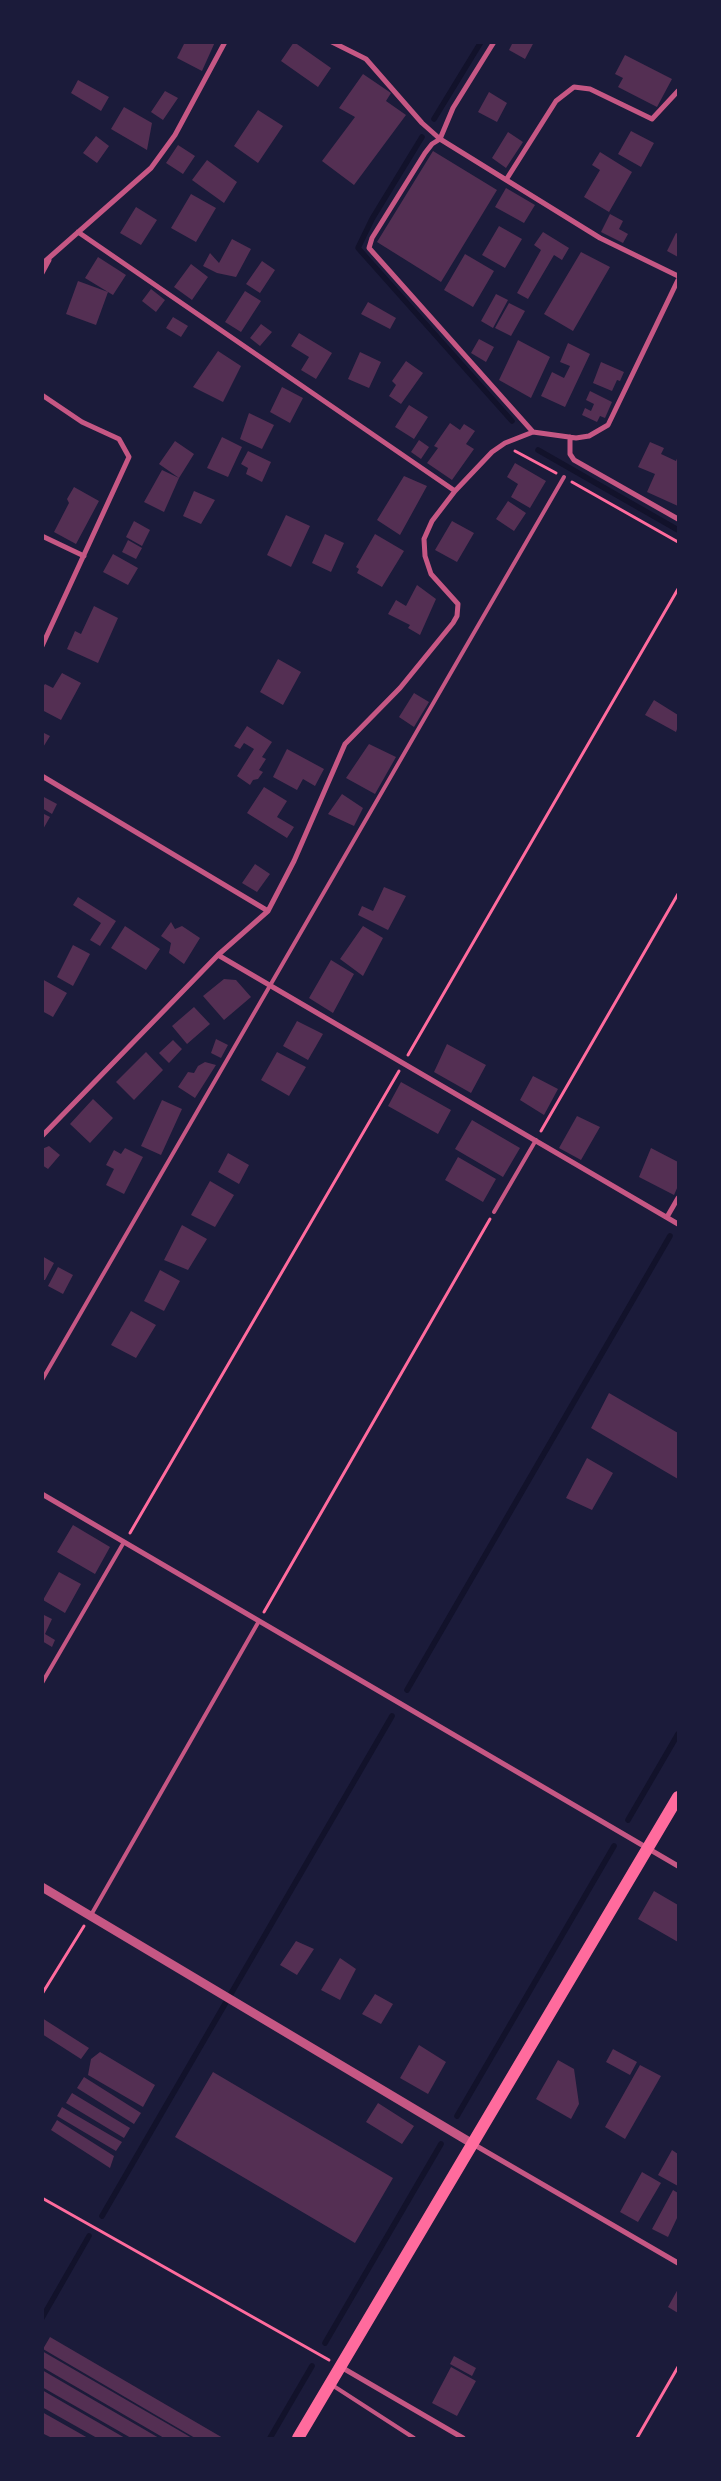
<!DOCTYPE html>
<style>
body{margin:0}
#map{position:relative;width:721px;height:2481px;overflow:hidden;background:#1b1b3a;font-family:"Source Sans 3",sans-serif}
canvas{display:block}
.frame{position:absolute;inset:0;border:44px solid #1b1b3a;pointer-events:none}
</style>
<div id="map">
<canvas width="721" height="2481"></canvas>
<div class="frame"></div>
</div>
<script>
const ctx = document.querySelector('canvas').getContext('2d');
ctx.lineJoin = 'round';
const toPath = rows => new Path2D(rows.map(r => 'M' + r).join(''));
function stroke(path, color, width, dash) { ctx.strokeStyle = color; ctx.lineWidth = width; ctx.lineCap = dash ? 'butt' : 'round'; ctx.setLineDash(dash || []); ctx.stroke(path); }
function fillPath(path, color) { ctx.fillStyle = color; ctx.fill(path, 'evenodd'); }
const stream = toPath([
 [434,119,481,42],
 [422,137,372,219,358,248,512,421],
 [538,450,678,530],
 [407,1690,670,1236],
 [628,1820,678,1734],
 [457,2116,614,1846],
 [102,2216,392,1716],
 [42,2318,89,2236],
 [325,2343,441,2144],
 [270,2438,312,2366]
]);
const building = toPath([
 [185,42,215,42,202,71,177,58],
 [294,42,331,68,318,87,281,61],
 [513,42,534,42,525,59,509,50],
 [625,55,672,79,657,107,618,87,623,78,615,74],
 [363,74,391,93,386,101,406,115,354,185,322,161,355,117,339,108],
 [78,80,109,97,101,111,71,93],
 [165,91,178,98,163,120,151,112],
 [489,92,507,103,497,122,478,112],
 [124,107,152,123,147,150,111,129],
 [258,110,283,126,258,163,234,146],
 [631,131,654,143,641,167,618,154],
 [508,132,523,142,506,168,492,158],
 [96,136,109,146,97,163,83,153],
 [178,145,195,156,183,174,166,163],
 [433,151,497,190,441,282,377,242],
 [600,152,632,172,609,212,584,197,600,170,592,165],
 [207,160,237,182,224,203,192,180],
 [506,188,535,205,524,223,495,207],
 [191,194,216,208,196,242,171,228],
 [136,207,157,220,141,245,120,233],
 [610,214,623,221,619,229,628,234,623,243,601,232],
 [499,226,522,239,505,268,482,255],
 [543,232,569,248,562,260,554,255,528,299,517,293,541,250,534,245],
 [676,233,678,234,678,257,667,251],
 [232,239,251,249,236,277,217,273,203,266,210,253,219,263],
 [581,252,610,267,573,331,544,314],
 [465,254,494,271,473,307,444,290],
 [98,257,126,275,113,295,108,292,96,325,66,314,78,281,108,292,85,278],
 [262,261,275,270,260,293,246,284],
 [191,264,208,277,192,300,174,287],
 [151,289,165,300,156,312,142,301],
 [245,291,261,301,241,332,225,322],
 [496,294,508,300,493,328,481,321],
 [368,302,396,318,390,329,361,314],
 [509,303,525,311,511,336,495,328],
 [173,317,188,326,181,337,166,328],
 [261,324,272,332,260,346,250,338],
 [299,333,332,353,316,379,301,370,309,357,291,346],
 [479,339,494,347,486,362,471,353],
 [518,340,550,357,531,398,499,380],
 [568,343,590,354,565,407,541,396,552,372,564,378,570,366,560,362],
 [218,351,241,366,223,402,193,387],
 [360,352,381,362,369,388,348,379],
 [406,361,423,373,401,404,389,396,396,385,392,381],
 [601,362,624,372,620,381,617,380,612,391,593,383],
 [282,387,303,398,290,423,270,412],
 [590,391,612,402,605,418,600,416,597,422,582,415,585,408,591,411,594,404,586,400],
 [409,405,428,417,414,439,395,427],
 [249,413,274,425,262,449,240,439],
 [450,423,460,430,464,424,475,431,466,444,474,449,452,480,427,463,438,448,434,446],
 [222,437,242,447,228,477,207,468],
 [419,440,429,447,421,459,411,452],
 [175,441,194,454,179,478,159,464],
 [650,442,664,448,661,454,676,461,678,456,678,506,647,492,655,474,638,467],
 [248,451,271,462,262,482,246,474,248,468,241,464],
 [515,463,546,481,530,508,511,497,518,484,507,477],
 [162,470,179,478,164,512,144,502],
 [404,476,427,486,400,535,377,520],
 [74,487,99,501,76,544,54,532,69,503,67,499],
 [194,491,215,500,201,524,183,516],
 [508,501,526,513,514,531,496,519],
 [286,515,310,526,291,567,267,555],
 [134,521,150,530,142,546,126,537],
 [452,521,474,533,457,562,435,550],
 [325,534,344,543,331,572,312,563],
 [375,534,404,551,382,587,357,573,359,569,356,567],
 [128,540,142,548,136,559,122,552],
 [113,554,138,568,128,585,103,572],
 [417,585,436,599,420,635,408,628,410,625,388,614,396,600,406,606],
 [94,606,118,618,98,663,67,649,75,631,81,634],
 [278,659,301,672,283,705,260,692],
 [62,673,81,683,61,720,42,710,42,688,45,684,53,688],
 [414,693,429,702,414,727,399,717],
 [654,700,678,715,678,726,676,732,645,715],
 [247,726,272,742,262,757,266,759,259,770,263,772,258,779,253,780,250,785,237,776,254,749,244,743,240,749,234,746],
 [42,732,50,736,42,749],
 [369,744,396,757,375,794,346,778],
 [287,749,324,769,315,786,303,779,297,790,273,777],
 [264,787,287,801,277,817,294,827,287,838,247,813],
 [342,794,363,808,354,826,328,814],
 [42,796,57,804,52,814,42,808],
 [42,813,50,817,42,831],
 [255,864,270,874,257,892,242,883],
 [384,887,406,896,388,930,358,915,362,906,373,911],
 [78,897,116,921,100,946,90,940,101,923,73,905],
 [171,922,175,929,182,926,200,938,184,964,169,953,171,943,161,936],
 [125,926,160,949,146,970,111,948],
 [363,926,383,938,363,976,340,959],
 [73,945,90,954,73,986,57,977],
 [331,960,354,974,333,1013,309,998],
 [42,979,67,993,53,1017,42,1011],
 [224,979,236,980,251,997,224,1020,203,996],
 [194,1007,210,1024,187,1044,172,1026],
 [297,1021,323,1034,308,1060,283,1046],
 [216,1039,228,1045,221,1058,211,1053],
 [173,1040,182,1049,169,1063,159,1053],
 [447,1044,486,1065,471,1093,434,1072],
 [146,1052,163,1070,134,1100,116,1082],
 [277,1052,306,1067,289,1096,261,1080],
 [205,1062,216,1065,195,1098,178,1087,188,1072,194,1073,198,1066],
 [533,1076,558,1089,544,1115,520,1100],
 [401,1082,451,1110,438,1134,388,1106],
 [93,1099,113,1118,90,1143,70,1124],
 [162,1100,182,1109,161,1155,141,1146],
 [577,1116,600,1127,581,1160,559,1148],
 [472,1120,520,1148,503,1177,455,1149],
 [49,1146,60,1155,48,1169,42,1165,42,1149],
 [125,1148,143,1157,124,1194,106,1185,114,1169,106,1165,114,1150,121,1154],
 [651,1148,678,1162,678,1186,674,1195,639,1177],
 [228,1153,249,1165,239,1184,218,1172],
 [458,1157,496,1179,483,1202,445,1180],
 [210,1181,234,1195,215,1227,191,1215],
 [182,1225,207,1239,188,1270,164,1260],
 [42,1256,54,1263,45,1280,42,1280],
 [58,1267,73,1275,63,1294,48,1286],
 [160,1270,180,1281,164,1311,144,1301],
 [131,1311,156,1325,136,1358,111,1345],
 [609,1393,678,1433,678,1479,591,1428],
 [587,1458,613,1473,592,1510,566,1498],
 [73,1525,110,1547,95,1574,57,1552],
 [59,1572,81,1584,65,1613,43,1600],
 [42,1614,52,1619,45,1634,55,1640,52,1647,42,1641],
 [654,1891,678,1905,678,1942,638,1919],
 [296,1941,314,1949,297,1975,280,1965],
 [340,1958,356,1969,340,2000,321,1990],
 [375,1994,393,2004,381,2024,362,2014],
 [42,2018,89,2048,81,2059,42,2034],
 [419,2045,446,2062,428,2094,400,2078],
 [613,2049,637,2062,630,2075,606,2062],
 [100,2052,155,2085,143,2107,88,2075,91,2059],
 [558,2060,574,2069,579,2104,571,2119,536,2099],
 [640,2065,661,2076,625,2139,605,2127],
 [213,2072,393,2178,355,2243,175,2137],
 [84,2077,141,2113,134,2124,77,2088],
 [72,2093,130,2128,124,2138,66,2103],
 [378,2103,414,2126,402,2144,366,2122],
 [62,2107,122,2142,116,2151,57,2116],
 [57,2120,114,2156,110,2168,51,2130],
 [672,2150,678,2154,678,2186,658,2175],
 [642,2172,661,2183,638,2222,620,2212],
 [673,2190,678,2193,678,2216,668,2237,652,2229],
 [678,2289,678,2313,668,2307],
 [50,2337,223,2438,195,2438,43,2349],
 [42,2351,192,2438,164,2438,42,2367],
 [454,2356,476,2368,472,2376,450,2364],
 [451,2367,476,2381,457,2416,432,2403],
 [42,2370,159,2438,131,2438,42,2387],
 [42,2390,125,2438,97,2438,42,2407],
 [42,2412,88,2438,52,2438,42,2433]
]);
const path = toPath([
 [515,451,556,473],
 [572,482,678,542],
 [408,1055,678,589],
 [541,1131,678,894],
 [130,1533,399,1071],
 [264,1612,490,1219],
 [42,1994,84,1926],
 [42,2198,329,2360],
 [637,2438,678,2367]
]);
const service = toPath([
 [494,1212,536,1140],
 [42,1380,564,477],
 [42,1683,124,1542],
 [91,1915,259,1621],
 [332,2385,414,2438]
]);
const minor = toPath([
 [332,42,366,59,422,123,440,139,600,238,678,276],
 [494,42,453,108,440,139,432,144,425,153,372,238,369,248,533,432],
 [506,180,556,101,574,87,590,89,652,119,678,91],
 [78,232,455,491],
 [42,264,151,168,175,135,225,42],
 [42,273,49,260],
 [42,395,82,422,119,439,129,457,42,646],
 [570,437,570,454,574,460,678,519],
 [42,536,84,556],
 [42,776,268,911],
 [218,955,678,1224],
 [42,1136,218,955,268,911,294,861,345,744,400,688,453,623,457,616,458,604,431,574,425,556,424,539,432,521,455,491,492,452,505,443,533,432,576,438,589,436,608,425,678,280],
 [667,1217,678,1198],
 [42,1494,678,1866],
 [473,2144,678,2263],
 [341,2367,463,2438]
]);
const tertiary = toPath([
 [42,1887,473,2144]
]);
const primary = toPath([
 [298,2438,678,1797]
]);
stroke(stream, '#12122b', 5.5);
fillPath(building, '#542f53');
stroke(path, '#ff6b9d', 3);
stroke(service, '#c65784', 4);
stroke(minor, '#c65784', 5);
stroke(tertiary, '#c65784', 9);
stroke(primary, '#ff6b9d', 12);
</script>
